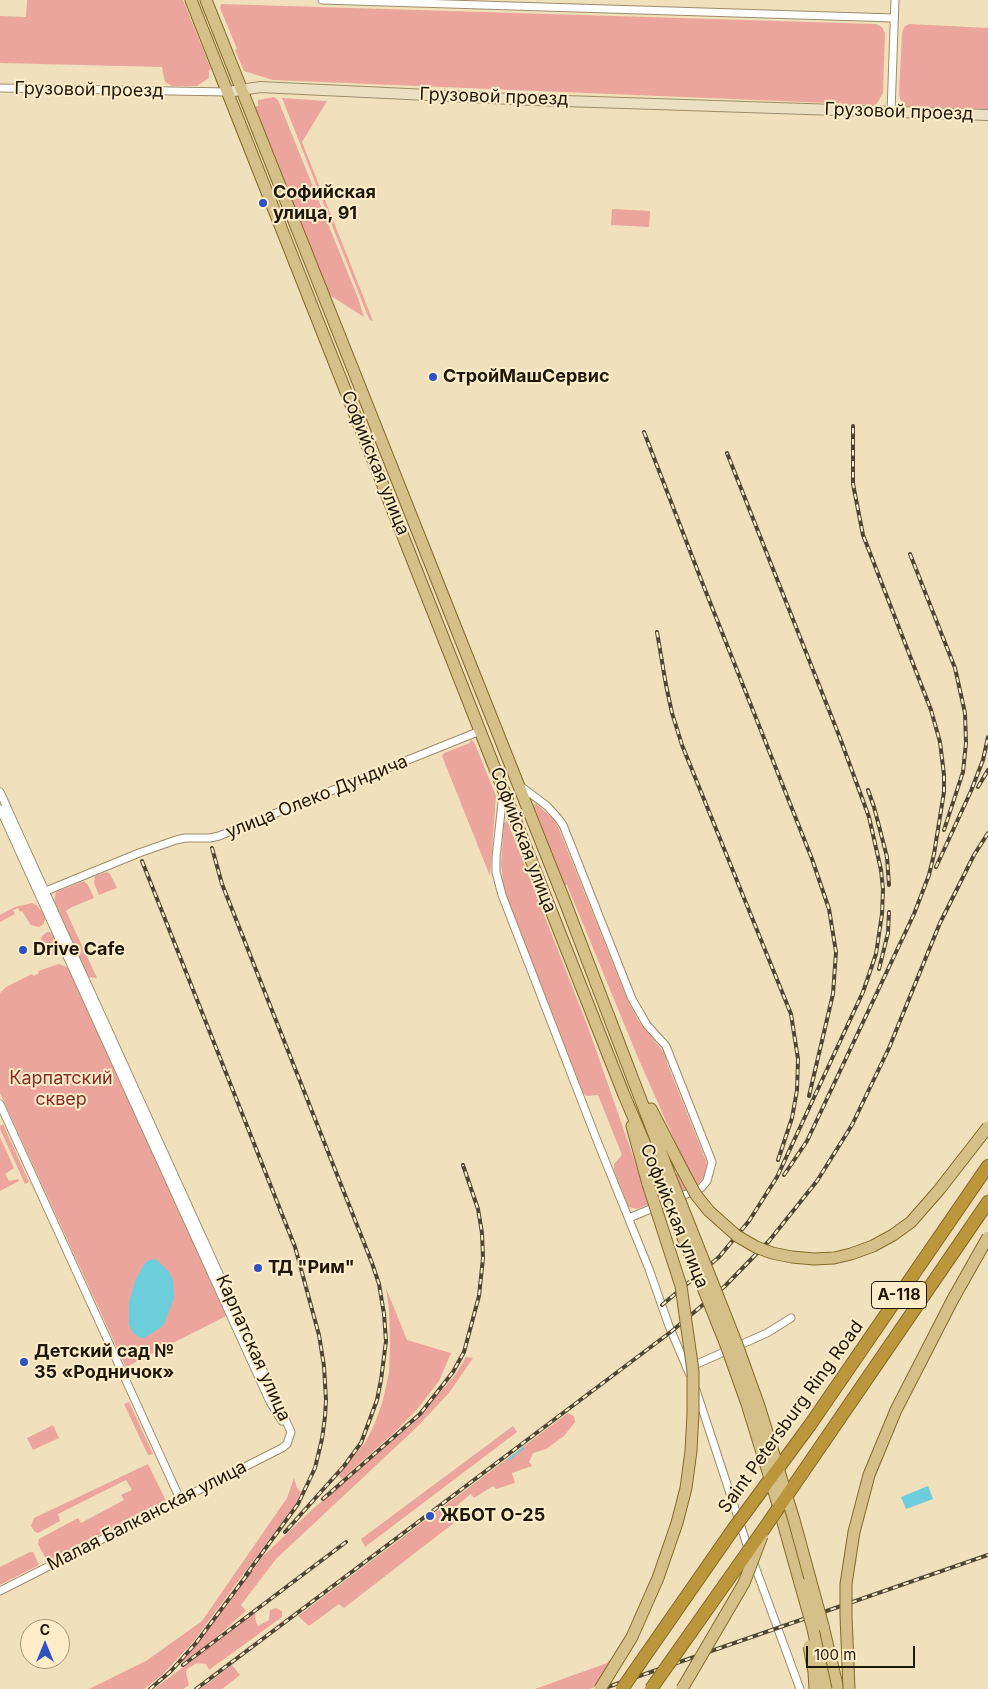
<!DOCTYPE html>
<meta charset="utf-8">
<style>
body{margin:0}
#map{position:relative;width:988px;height:1689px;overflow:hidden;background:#f0e0bb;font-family:Inter,sans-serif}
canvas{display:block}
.north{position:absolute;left:20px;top:1619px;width:50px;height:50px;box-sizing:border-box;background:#feedc8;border:1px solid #a4977c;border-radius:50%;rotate:0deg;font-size:14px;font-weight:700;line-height:20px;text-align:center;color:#1d1709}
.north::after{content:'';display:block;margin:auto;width:18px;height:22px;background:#2f52c2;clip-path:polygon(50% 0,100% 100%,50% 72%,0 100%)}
.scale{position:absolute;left:806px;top:1646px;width:109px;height:22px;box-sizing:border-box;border:2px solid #1d1709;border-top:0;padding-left:6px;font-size:15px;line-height:18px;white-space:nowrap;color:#1d1709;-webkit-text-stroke:4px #feedc8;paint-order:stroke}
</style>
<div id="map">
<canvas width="988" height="1689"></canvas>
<div class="north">С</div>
<div class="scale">100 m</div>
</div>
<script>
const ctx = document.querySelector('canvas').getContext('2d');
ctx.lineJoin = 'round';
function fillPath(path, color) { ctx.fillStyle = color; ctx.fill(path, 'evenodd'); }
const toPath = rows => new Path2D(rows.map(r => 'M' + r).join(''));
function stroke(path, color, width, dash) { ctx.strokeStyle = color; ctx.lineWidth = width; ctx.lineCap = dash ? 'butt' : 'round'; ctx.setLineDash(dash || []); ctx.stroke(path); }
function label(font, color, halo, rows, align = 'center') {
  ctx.font = font + ' Inter,sans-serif'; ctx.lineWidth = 4; ctx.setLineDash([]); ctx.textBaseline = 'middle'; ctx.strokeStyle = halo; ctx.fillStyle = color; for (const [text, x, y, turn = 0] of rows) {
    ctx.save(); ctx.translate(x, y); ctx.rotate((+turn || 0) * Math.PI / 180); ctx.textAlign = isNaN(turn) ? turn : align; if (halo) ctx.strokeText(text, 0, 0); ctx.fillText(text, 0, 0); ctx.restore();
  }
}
const green = toPath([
 [27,0,183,0,211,69,209,70,209,78,197,86,172,86,165,82,162,67,0,63,0,16,26,17],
 [221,4,876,24,882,27,885,33,883,93,876,105,273,80,244,71,235,50,237,49,220,8],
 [909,24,988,28,988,109,905,106,905,104,900,99,899,94,902,33,904,27],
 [274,97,278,100,358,298,364,317,331,296,328,291,255,107,258,106,258,100],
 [282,98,327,101,302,142,373,321,370,320,367,314],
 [612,209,650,211,649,227,611,225],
 [470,740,473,741,475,744,496,796,490,876,442,756,444,753,470,743],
 [535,803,537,804,556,822,628,1001,638,1020,666,1055,667,1063,706,1161,707,1166,704,1177,697,1185,637,1209,629,1207,628,1205,614,1170,614,1164,622,1155,598,1095,587,1096,583,1093,504,890,501,864,504,823,506,821,508,823,588,1027,644,1188,688,1171,639,1060,567,885,565,885,534,806],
 [107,872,110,874,117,888,99,895,94,883,95,876],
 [84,881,88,885,94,898,72,907,66,911,97,978,87,977,54,903,56,892],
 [32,903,38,906,40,910,42,909,46,917,43,925,39,927,31,925,22,911,20,912,18,908,13,910,15,914,0,922,0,915,15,907],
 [47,932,50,932,54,935,60,947,57,956,48,955,40,943,42,936],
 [59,964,69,968,82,995,226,1316,128,1366,130,1372,128,1372,0,1093,0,993,6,987,32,974,34,976,39,973,38,971],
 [3,1124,29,1182,25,1184,0,1129,0,1126],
 [0,1137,14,1168,5,1174,9,1181,18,1179,19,1181,0,1191],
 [386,1288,407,1340,451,1353,439,1381,419,1407,398,1429,342,1479,338,1475,365,1443,375,1423,383,1400,389,1372,390,1344,389,1308],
 [466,1357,473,1358,449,1393,417,1427,276,1559,241,1605,246,1611,208,1644,179,1665,179,1663,226,1607,262,1557,314,1508,412,1424,456,1374],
 [129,1402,153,1454,148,1455,124,1404],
 [568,1413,574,1416,575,1422,564,1436,546,1449,533,1453,529,1462,532,1466,512,1473,515,1483,496,1489,493,1486,474,1498,471,1494,449,1512,455,1522,344,1608,339,1604,309,1626,298,1616],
 [53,1425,59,1438,33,1450,27,1438],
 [513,1426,517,1432,365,1547,361,1539],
 [148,1464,166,1501,47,1561,38,1544,39,1539,78,1518,81,1523,124,1500,121,1495,132,1490,126,1480,58,1514,60,1521,38,1533,35,1532,31,1526,34,1518],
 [294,1478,297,1488,301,1492,296,1503,193,1642,162,1675,144,1689,89,1689,146,1661,202,1621,287,1498],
 [30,1552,33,1552,39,1565,0,1585,0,1567],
 [276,1608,282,1611,282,1617,209,1670,206,1664,197,1663,187,1669,186,1673,189,1685,183,1689,154,1689,255,1613,256,1622,258,1626,269,1620,270,1610],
 [609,1660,614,1674,605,1684,589,1689,535,1689,607,1663],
 [232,1665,240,1675,222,1689,200,1689]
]);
const water = toPath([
 [151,1259,157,1260,169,1272,173,1280,174,1298,164,1324,160,1328,142,1339,133,1333,129,1325,129,1302,135,1281,143,1266,146,1262],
 [928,1486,933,1499,906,1509,901,1497]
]);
const stream = toPath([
 [508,1460,523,1448]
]);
const street = toPath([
 [322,0,894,18],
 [0,88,228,92],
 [891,112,895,0],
 [519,785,547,806,558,818,563,825,632,999,647,1025,666,1046,712,1162,707,1181,701,1188,629,1218],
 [0,792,291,1432,287,1444,282,1448,0,1591],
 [503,793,496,858,496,872,502,895,596,1138,649,1269,669,1326,689,1373],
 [0,809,270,1402,282,1421],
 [41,893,139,853,176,840,185,838,210,838,219,836,480,731],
 [0,1104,180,1499],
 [690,1367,767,1333,791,1318],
 [696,1390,749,1551],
 [753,1561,800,1689]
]);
const secondary = toPath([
 [228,92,260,87,534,100,988,115]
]);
const primary = toPath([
 [191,0,624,1095,660,1180],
 [206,0,565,902,670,1176],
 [651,1109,683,1171],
 [632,1126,648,1184],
 [777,1501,800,1583],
 [823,1626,838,1689]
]);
const highway = toPath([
 [810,1425,988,1166],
 [825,1440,988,1202]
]);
const rail = toPath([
 [644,432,702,582,812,859,829,909,836,952,833,994,809,1096],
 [910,554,955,668,965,713,966,743,963,772,944,830],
 [657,632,666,685,672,713,682,745,791,1014,798,1059,797,1090,792,1118,778,1160],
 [978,787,988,770],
 [868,790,874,807,887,857,889,885],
 [212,848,222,884,372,1263,379,1284,384,1314,386,1341,381,1380,377,1400,361,1443,344,1466,285,1532],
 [142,861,295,1247,319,1335,324,1366,326,1400,325,1417,322,1439,315,1468,298,1504,246,1575],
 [936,867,971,791,983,760,988,737],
 [879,969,888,933,889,912],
 [784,1175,807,1141,816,1122,914,914,929,875,934,854,944,792,944,775,940,742,931,710,863,535,853,484,853,426],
 [662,1305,719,1257,749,1221,777,1177,863,992,876,954,882,914,883,889,881,870,869,817,840,738,727,453],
 [323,1499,420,1414,453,1372,464,1352,479,1296,483,1258,482,1233,478,1209,463,1165],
 [183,1665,346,1542],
 [150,1689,171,1671,196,1643,250,1571],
 [196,1689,672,1331,725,1286,769,1241,817,1181,852,1125,889,1048,940,923,974,855,988,833],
 [602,1689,988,1555]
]);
const primaryBridge = toPath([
 [683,1171,696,1195,709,1211,737,1236,756,1247,772,1253,792,1257,814,1259,834,1258,851,1254,873,1246,893,1235,911,1222,939,1190,988,1127],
 [670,1176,736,1342,759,1406,794,1520,823,1626],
 [660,1180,726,1345,747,1404,777,1501],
 [800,1583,813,1629,826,1689],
 [809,1646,814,1672,815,1689],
 [600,1689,632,1637,658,1578,677,1523,686,1488,691,1451,693,1413,693,1371,681,1286,648,1184],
 [682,1689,744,1583,762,1536],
 [849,1689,846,1616,846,1584,854,1532,869,1475,896,1410,953,1299,988,1237]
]);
const highwayBridge = toPath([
 [622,1689,734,1528,810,1425],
 [651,1689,766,1526,825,1440]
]);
const markers = [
 [263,203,5,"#2f52c2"],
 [433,377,5,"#2f52c2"],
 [23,950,5,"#2f52c2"],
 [258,1268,5,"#2f52c2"],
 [24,1362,5,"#2f52c2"],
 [430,1516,5,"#2f52c2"]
];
const shields = [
 [899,1295,55]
];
const shieldNames = [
 ["А-118",899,1295]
];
const streetNames = [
 ["Грузовой проезд",89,90,1],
 ["Грузовой проезд",494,97,2],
 ["Грузовой проезд",899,112,2],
 ["Софийская улица",375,463,68],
 ["улица Олеко Дундича",317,797,-22],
 ["Софийская улица",523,840,69],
 ["Софийская улица",674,1216,68],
 ["Карпатская улица",253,1348,66],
 ["Saint Petersburg Ring Road",791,1417,-54],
 ["Малая Балканская улица",147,1516,-27]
];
const poiNames = [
 ["Софийская",273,193],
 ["улица, 91",273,214],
 ["СтройМашСервис",443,377],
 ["Drive Cafe",33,950],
 ["ТД \"Рим\"",268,1268],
 ["Детский сад №",34,1352],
 ["35 «Родничок»",34,1373],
 ["ЖБОТ О-25",440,1516]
];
const parkNames = [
 ["Карпатский",61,1079],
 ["сквер",61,1100]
];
fillPath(green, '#eca59d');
fillPath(water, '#6dcedb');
stroke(stream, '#6dcedb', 2);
stroke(street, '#9c8c6a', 9);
stroke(secondary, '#9c8c6a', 12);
stroke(primary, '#846a29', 13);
stroke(highway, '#846a29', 14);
stroke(street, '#fff', 7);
stroke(secondary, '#ebe0c4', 10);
stroke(primary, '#d6c089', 11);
stroke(highway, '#bb963a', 12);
stroke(rail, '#4e4633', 4);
stroke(rail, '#feedc8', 2, [5.5]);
stroke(primaryBridge, '#846a29', 13, []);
stroke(highwayBridge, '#846a29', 14, []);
stroke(primaryBridge, '#d6c089', 11);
stroke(highwayBridge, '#bb963a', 12);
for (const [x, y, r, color] of markers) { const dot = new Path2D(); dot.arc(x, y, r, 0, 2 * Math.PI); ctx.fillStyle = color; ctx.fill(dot); stroke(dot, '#feedc8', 2); }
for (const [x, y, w] of shields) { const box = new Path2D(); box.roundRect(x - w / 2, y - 13.5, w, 27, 4); ctx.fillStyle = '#feedc8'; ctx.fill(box); stroke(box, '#1d1709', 1); }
label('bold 16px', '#1d1709', null, shieldNames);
label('18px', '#1d1709', '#feedc8', streetNames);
label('bold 18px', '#1d1709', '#feedc8', poiNames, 'left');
label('18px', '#842c28', '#feedc8', parkNames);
</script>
